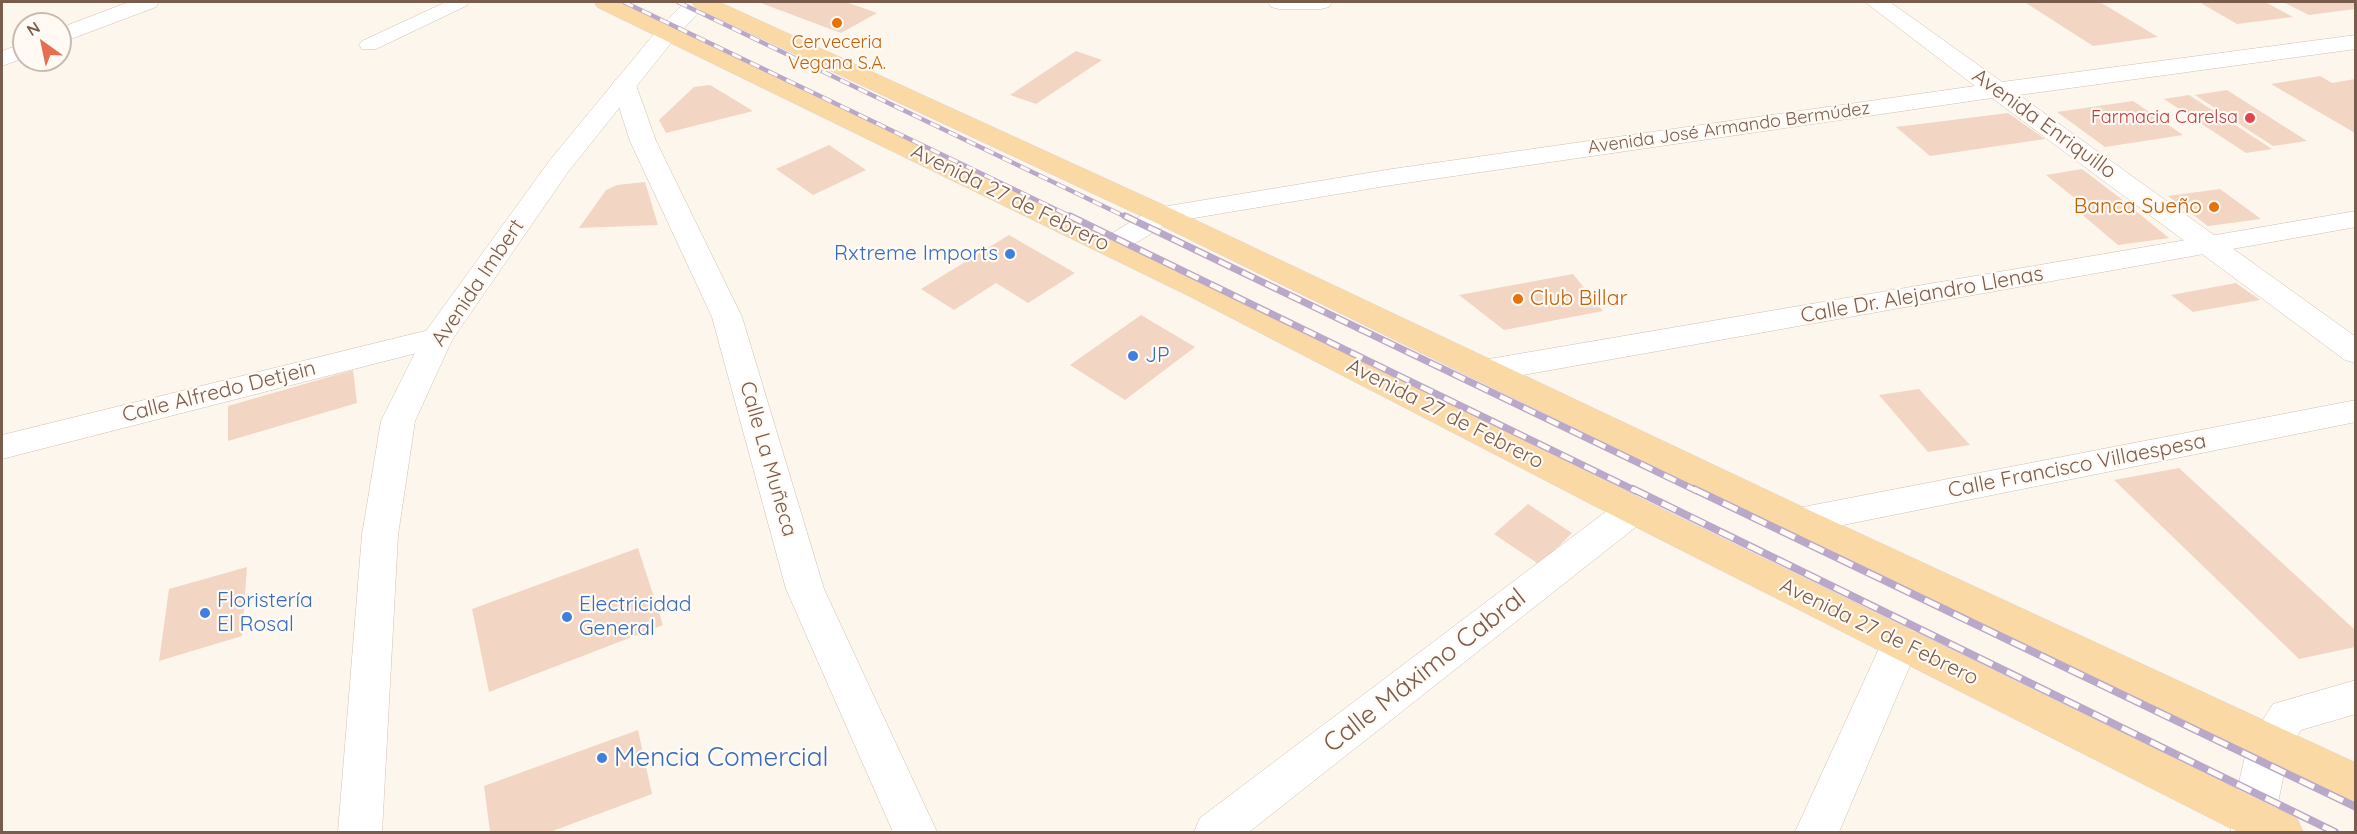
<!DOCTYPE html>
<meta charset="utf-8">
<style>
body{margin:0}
#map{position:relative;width:2357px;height:834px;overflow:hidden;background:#fdf6ec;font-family:Quicksand,sans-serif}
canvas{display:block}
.frame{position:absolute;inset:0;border:3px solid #7a5c4d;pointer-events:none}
.north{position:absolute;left:12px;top:12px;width:60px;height:60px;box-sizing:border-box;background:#fffaf3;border:2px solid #cabbb1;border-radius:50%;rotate:327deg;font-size:16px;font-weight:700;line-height:24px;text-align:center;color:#7a5c4d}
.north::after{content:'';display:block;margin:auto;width:21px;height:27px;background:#e76f51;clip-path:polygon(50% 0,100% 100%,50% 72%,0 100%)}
</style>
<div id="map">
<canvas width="2357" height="834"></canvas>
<div class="frame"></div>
<div class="north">N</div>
</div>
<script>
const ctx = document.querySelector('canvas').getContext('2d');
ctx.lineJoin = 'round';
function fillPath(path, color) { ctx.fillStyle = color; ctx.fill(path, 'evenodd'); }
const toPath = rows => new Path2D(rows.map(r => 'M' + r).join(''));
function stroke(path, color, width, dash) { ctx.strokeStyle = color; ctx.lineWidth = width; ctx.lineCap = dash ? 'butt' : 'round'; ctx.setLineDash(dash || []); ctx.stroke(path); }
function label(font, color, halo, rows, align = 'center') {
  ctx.font = font + ' Quicksand,sans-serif'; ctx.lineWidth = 4.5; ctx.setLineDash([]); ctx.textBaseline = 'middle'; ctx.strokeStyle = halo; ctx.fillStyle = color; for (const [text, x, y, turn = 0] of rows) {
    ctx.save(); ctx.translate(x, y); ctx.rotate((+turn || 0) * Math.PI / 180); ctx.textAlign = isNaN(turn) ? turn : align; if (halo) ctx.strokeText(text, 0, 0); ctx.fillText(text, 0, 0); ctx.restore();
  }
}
const building = toPath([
 [758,2,846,2,877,13,841,33],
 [2041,2,2100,2,2158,37,2093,46,2026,3],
 [2199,2,2265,2,2293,17,2237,24],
 [2283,2,2355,2,2355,9,2309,15],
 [1076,51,1102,60,1036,104,1010,95],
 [2320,76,2332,83,2355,79,2355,133,2271,84],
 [710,85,753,111,666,133,659,120,694,87],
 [2227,90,2307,141,2273,146,2195,95],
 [2189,95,2272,149,2246,153,2164,99],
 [2133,101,2183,135,2105,147,2057,112],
 [2008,113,2045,139,1930,156,1896,127],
 [829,145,866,170,813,195,776,169],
 [2082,169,2120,198,2169,238,2118,245,2072,206,2082,204,2046,175],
 [645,182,658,225,579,228,606,190,617,185],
 [2220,189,2261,219,2208,226,2168,196],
 [1009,235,1075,273,1028,303,996,283,954,310,921,289],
 [1573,274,1603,311,1504,330,1459,295],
 [2236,283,2260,300,2193,312,2171,295],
 [1141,315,1195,347,1125,400,1070,365],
 [353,370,357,403,228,441,228,406],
 [1919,389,1970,445,1928,452,1879,395],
 [2179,468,2355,630,2355,647,2299,659,2114,480],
 [1528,504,1572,533,1540,565,1494,534],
 [638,548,663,625,489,692,472,609],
 [247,567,242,636,159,661,169,589],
 [638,730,652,794,550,832,490,832,484,786]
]);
const service = toPath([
 [446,2,469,2,466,6,376,49,362,49,359,45,362,41,446,2]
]);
const minor = toPath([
 [129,2,159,2,156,7,60,43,60,28,129,2],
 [1268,2,1332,2,1329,7,1321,9,1279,9,1271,7,1268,2],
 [24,43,24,58,2,66,2,51,24,43],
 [624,78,633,80,636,85,656,141,742,317,824,589,937,832,893,832,786,589,712,317,630,141,612,85,615,80,624,78],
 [2356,211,2356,227,1489,381,1478,378,1473,370,1478,362,1489,359,2356,211],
 [437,328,448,331,452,338,448,345,2,459,2,435,437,328],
 [2356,400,2356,422,1798,534,1785,531,1780,521,1785,511,1798,508,2356,400],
 [1633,497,1646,501,1651,510,1646,519,1249,832,1194,832,1200,818,1620,501,1633,497],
 [1901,626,1915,631,1920,642,1839,832,1795,832,1887,631,1901,626],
 [2356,680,2356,714,2301,730,2289,748,2275,818,2275,832,2231,832,2231,818,2248,743,2273,704,2356,680]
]);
const tertiary = toPath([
 [1865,2,1890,2,2002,82,2356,35,2356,49,2019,95,2356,337,2356,363,2345,360,1992,98,1392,185,1170,222,1121,252,1111,255,1101,252,1097,246,1101,240,1152,209,1162,207,1392,169,1975,86,1865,2]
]);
const secondary = toPath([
 [685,2,708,2,675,38,568,172,452,340,415,421,398,535,382,832,338,832,362,535,381,421,426,331,550,160,659,28,685,2]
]);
const primary = toPath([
 [594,2,622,2,1211,283,1646,501,2297,818,2303,832,2238,832,1620,519,1191,297,597,7,594,2],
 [691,2,719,2,1172,209,1811,511,2356,763,2356,803,1785,531,1152,221,694,7,691,2]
]);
const railFar2 = toPath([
 [624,2,1074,218],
 [678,2,1128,218]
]);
const railFar1 = toPath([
 [1070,216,1636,491],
 [1125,216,1697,491]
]);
const rail = toPath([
 [1633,489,2335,832],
 [1694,489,2356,807]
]);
const markers = [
 [837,23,6,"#e8710a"],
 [2250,118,6,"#e0444e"],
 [2214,207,6,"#e8710a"],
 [1010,254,6,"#3f7fe0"],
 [1518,299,6,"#e8710a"],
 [1133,356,6,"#3f7fe0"],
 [205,613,6,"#3f7fe0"],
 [567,617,6,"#3f7fe0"],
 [602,758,6,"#3f7fe0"]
];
const farFoodnames = [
 ["Cerveceria",837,43],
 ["Vegana S.A.",837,64]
];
const farHealthnames = [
 ["Farmacia Carelsa",2238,118]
];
const farStreetnames = [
 ["Avenida José Armando Bermúdez",1729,128,-8]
];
const streetNames = [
 ["Avenida Enriquillo",2044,124,36],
 ["Avenida 27 de Febrero",1010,198,26],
 ["Avenida Imbert",478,283,-56],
 ["Calle Dr. Alejandro Llenas",1922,295,-10],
 ["Calle Alfredo Detjein",219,392,-14],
 ["Avenida 27 de Febrero",1445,414,27],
 ["Calle La Muñeca",768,459,74],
 ["Calle Francisco Villaespesa",2077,466,-11],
 ["Avenida 27 de Febrero",1879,632,26]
];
const foodNames = [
 ["Banca Sueño",2202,207],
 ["Club Billar",1530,299,"left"]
];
const shopNames = [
 ["Rxtreme Imports",998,254,"right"],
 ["JP",1145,356],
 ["Floristería",217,601],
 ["El Rosal",217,625],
 ["Electricidad",579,605],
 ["General",579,629]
];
const nearStreetnames = [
 ["Calle Máximo Cabral",1425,671,-38]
];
const nearShopnames = [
 ["Mencia Comercial",614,758]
];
fillPath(building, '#f3d5c3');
stroke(service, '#d1beb0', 1);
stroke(minor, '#d1beb0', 1);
stroke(tertiary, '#d1beb0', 1);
stroke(secondary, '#d6c0b0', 1);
stroke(primary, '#dad1cd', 1);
fillPath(service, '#fff');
fillPath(minor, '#fff');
fillPath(tertiary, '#fff');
fillPath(secondary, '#fff');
fillPath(primary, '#fbd9a5');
stroke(railFar2, '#b9a8c9', 4.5);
stroke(railFar1, '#b9a8c9', 7);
stroke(rail, '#b9a8c9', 8);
stroke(railFar2, '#fffaf3', 3, [10]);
stroke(railFar1, '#fffaf3', 4.5, [13]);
stroke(rail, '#fffaf3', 5, [16]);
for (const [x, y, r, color] of markers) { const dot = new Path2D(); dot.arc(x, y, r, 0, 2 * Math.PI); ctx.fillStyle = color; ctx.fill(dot); stroke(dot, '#fffaf3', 2); }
label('18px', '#c56008', '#fffaf3', farFoodnames);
label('18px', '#be3a42', '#fffaf3', farHealthnames, 'right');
label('18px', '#7a5c4d', '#fffaf3', farStreetnames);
label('21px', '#7a5c4d', '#fffaf3', streetNames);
label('21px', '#c56008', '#fffaf3', foodNames, 'right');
label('21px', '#366cbe', '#fffaf3', shopNames, 'left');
label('26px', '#7a5c4d', '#fffaf3', nearStreetnames);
label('26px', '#366cbe', '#fffaf3', nearShopnames, 'left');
</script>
